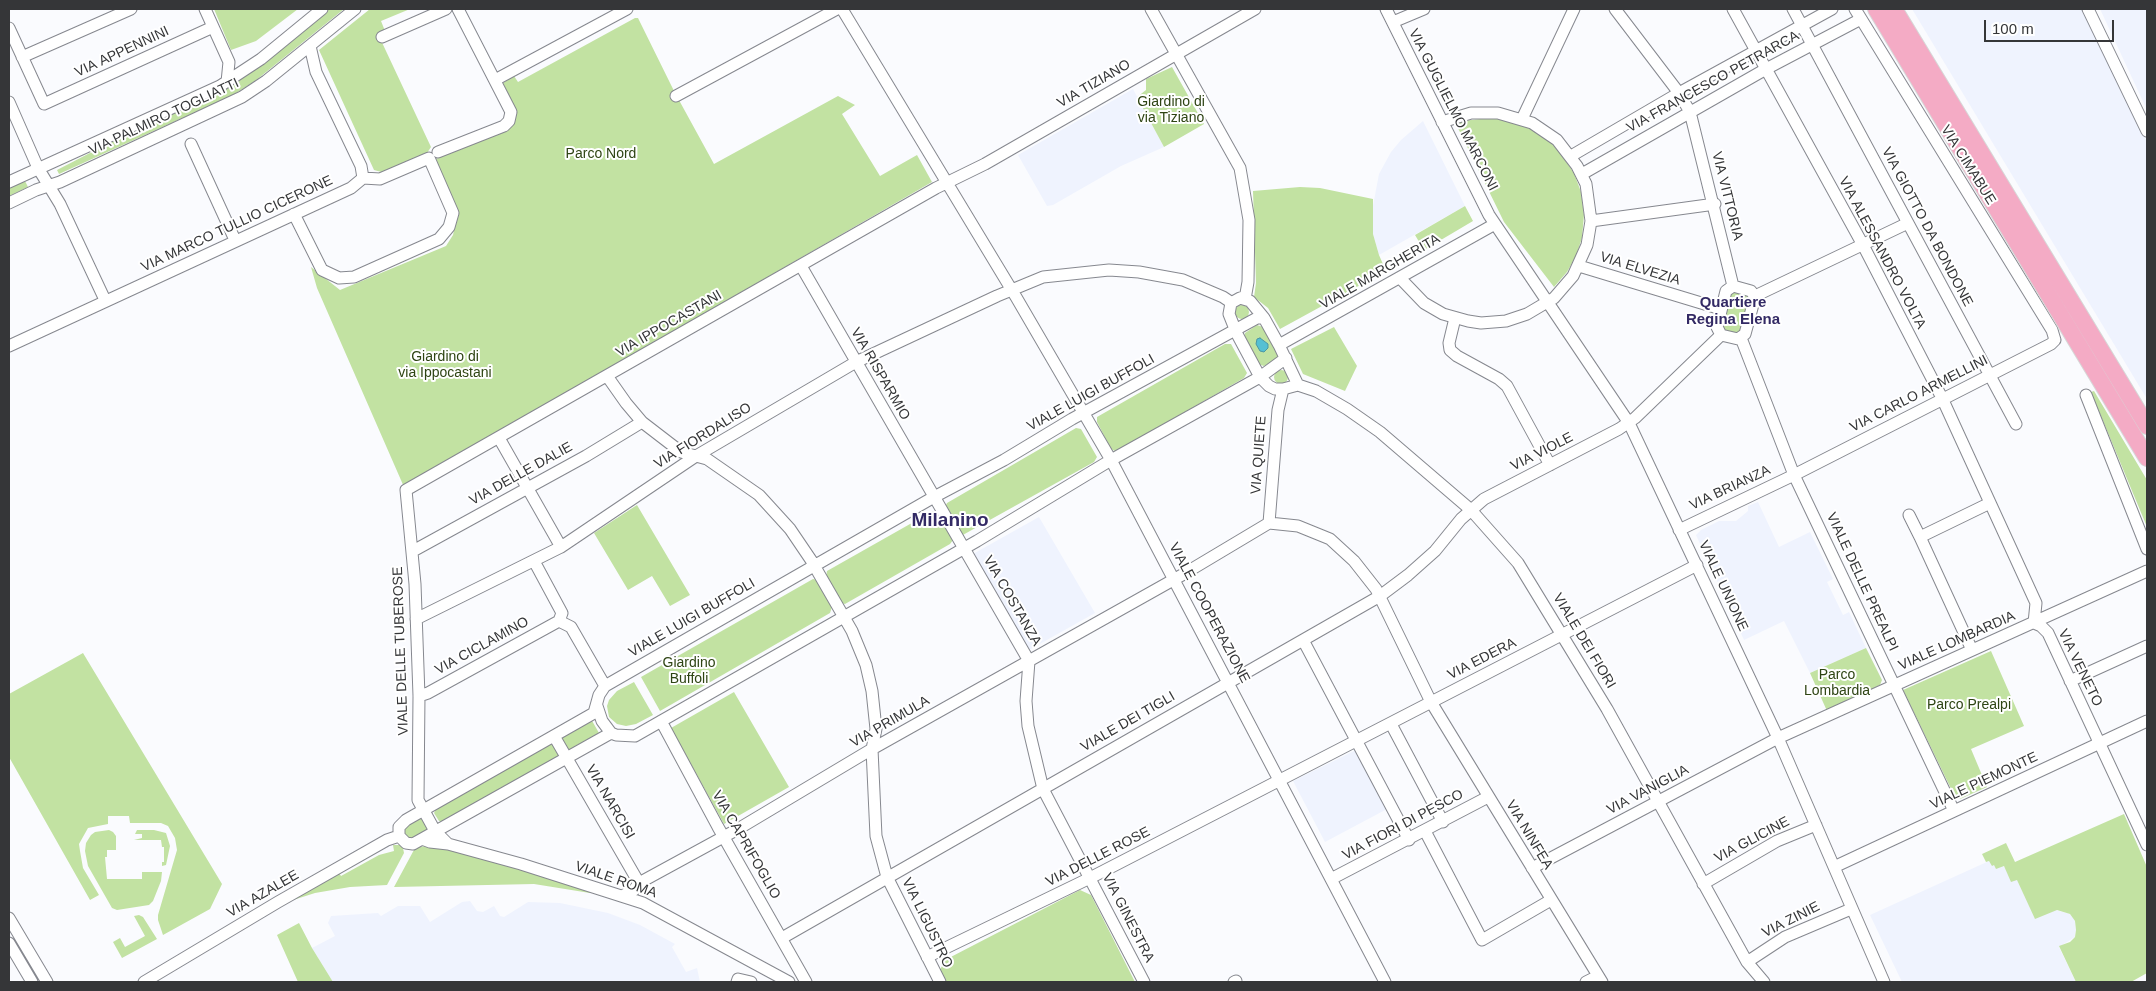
<!DOCTYPE html>
<style>
body{margin:0}
#map{position:relative;width:2156px;height:991px;overflow:hidden;background:#fafbfe;font-family:Arial,sans-serif}
canvas{display:block}
.frame{position:absolute;inset:0;border:10px solid #353638;pointer-events:none}
.scale{position:absolute;left:1984px;top:20px;width:130px;height:22px;box-sizing:border-box;border:2px solid #353638;border-top:0;padding-left:6px;font-size:15px;line-height:18px;white-space:nowrap;color:#353638;-webkit-text-stroke:4px #fff;paint-order:stroke}
</style>
<div id="map">
<canvas width="2156" height="991"></canvas>
<div class="frame"></div>
<div class="scale">100 m</div>
</div>
<script>
const ctx = document.querySelector('canvas').getContext('2d');
ctx.lineJoin = 'round';
function fillPath(path, color) { ctx.fillStyle = color; ctx.fill(path, 'evenodd'); }
const toPath = rows => new Path2D(rows.map(r => 'M' + r).join(''));
function stroke(path, color, width, dash) { ctx.strokeStyle = color; ctx.lineWidth = width; ctx.lineCap = dash ? 'butt' : 'round'; ctx.setLineDash(dash || []); ctx.stroke(path); }
function label(font, color, halo, rows, align = 'center') {
  ctx.font = font + ' Arial,sans-serif'; ctx.lineWidth = 4; ctx.setLineDash([]); ctx.textBaseline = 'middle'; ctx.strokeStyle = halo; ctx.fillStyle = color; for (const [text, x, y, turn = 0] of rows) {
    ctx.save(); ctx.translate(x, y); ctx.rotate((+turn || 0) * Math.PI / 180); ctx.textAlign = isNaN(turn) ? turn : align; if (halo) ctx.strokeText(text, 0, 0); ctx.fillText(text, 0, 0); ctx.restore();
  }
}
const built = toPath([
 [1912,9,2082,9,2147,142,2147,399],
 [2100,9,2147,9,2147,110],
 [1133,89,1164,147,1121,166,1053,205,1047,206,1018,155],
 [1423,121,1465,206,1379,255,1373,234,1372,211,1379,174,1391,152,1401,140],
 [1758,502,1779,547,1810,532,1833,579,1827,582,1843,615,1849,612,1866,648,1810,673,1784,621,1744,640,1696,535,1701,530,1719,521,1736,521,1748,511,1748,506],
 [1039,517,1095,613,1029,650,973,554],
 [1356,750,1387,809,1325,842,1293,781],
 [1989,861,1994,865,2003,866,2017,879,2035,918,2056,910,2070,914,2075,921,2076,930,2075,937,2059,947,2076,982,1902,982,1870,915],
 [470,901,477,911,483,912,494,906,500,916,504,917,528,902,560,903,608,913,640,925,675,944,672,947,686,972,697,968,700,982,333,982,312,948,335,936,328,923,331,916,378,913,381,916,398,906,420,906,430,922,462,902]
]);
const green = toPath([
 [214,9,298,9,256,41,231,50],
 [329,9,344,9,255,81,233,95,59,174,57,170,117,139,229,87,249,74],
 [370,9,410,9,381,21,385,31,378,34,431,147,427,153,385,173,374,170,319,50],
 [635,18,638,18,674,91,714,164,838,96,855,105,842,114,880,176,917,155,932,182,404,487,317,288,311,267,340,290,446,246,453,235,457,216,436,159,507,131,515,112,503,83,514,76,518,82],
 [1172,67,1204,124,1164,147,1137,97,1146,90,1146,79],
 [1489,118,1505,120,1534,130,1556,147,1574,173,1581,192,1584,215,1582,238,1576,256,1567,272,1554,287,1504,222,1457,126,1462,121],
 [24,179,28,187,9,196,9,186],
 [1300,187,1320,188,1373,199,1373,234,1379,255,1386,271,1280,329,1268,308,1254,297,1256,283,1253,191],
 [1465,206,1473,221,1424,250,1415,235],
 [1729,292,1745,292,1751,298,1741,332,1734,334,1721,329],
 '1235 312a7 7 0 1 1 14 0a7 7 0 1 1-14 0Z',
 [1257,325,1263,327,1278,355,1277,359,1264,366,1257,364,1244,336,1245,333],
 [1334,327,1357,366,1345,391,1303,374,1291,349],
 [1225,344,1231,344,1247,373,1244,378,1119,450,1115,451,1111,449,1097,422,1097,417],
 '1274 377a7 7 0 1 1 14 0a7 7 0 1 1-14 0Z',
 [2094,391,2147,480,2147,527,2091,392],
 [1076,428,1081,429,1097,457,1094,462,961,536,945,507,947,503],
 [637,505,690,595,670,606,652,576,628,590,594,533],
 [933,511,937,511,953,540,950,544,845,604,841,603,826,577,827,571],
 [813,579,817,580,832,607,830,613,660,711,641,677],
 [1866,648,1882,680,1880,685,1827,711,1810,673],
 [1991,651,2024,726,1971,749,1987,787,1960,799,1956,799,1903,690],
 [83,653,222,884,210,909,163,935,158,920,158,915,177,850,175,838,168,826,161,823,130,823,129,816,108,816,108,824,88,828,79,844,80,851,83,868,99,895,90,900,9,757,9,694],
 [634,682,653,715,636,724,626,726,617,724,609,717,607,706,609,700,617,691],
 [734,692,789,787,724,824,671,728],
 [591,719,599,733,568,750,560,737],
 [552,742,560,755,445,822,439,821,434,813,437,807],
 [2124,814,2147,867,2147,973,2131,982,2076,982,2059,946,2070,942,2075,937,2076,930,2075,921,2070,914,2057,910,2035,919,2017,880,2011,882,2004,866,1996,869,1994,865,1992,866,1989,861,1986,862,1982,854,2006,843,2015,862],
 [423,817,430,828,415,840,404,836,403,828],
 [109,830,113,832,116,836,116,850,107,850,107,857,105,857,107,879,142,879,142,872,162,872,161,881,153,901,149,905,117,910,112,908,88,866,85,851,86,843,91,835,95,832],
 [137,830,154,830,166,833,170,846,166,865,162,866,162,862,164,862,164,847,162,847,161,840,134,840,142,838,142,834,135,834],
 [393,845,400,845,403,848,404,853,387,885,350,887,315,893,287,902,338,871,341,876,379,855,394,851],
 [430,845,443,845,592,890,590,893,534,884,394,887,415,848],
 [1080,890,1091,895,1135,982,946,982,940,970,945,960],
 [139,915,143,917,157,939,122,958,113,942,120,938,125,947,145,936,134,916],
 [299,923,312,948,333,982,298,982,277,935]
]);
const water = toPath([
 [1260,338,1268,344,1268,348,1264,352,1260,351,1256,344,1257,339,1260,338]
]);
const minor = toPath([
 [205,9,229,62,227,82],
 [842,9,1016,297,1111,460,1385,982],
 [1151,9,1240,168,1249,220,1248,282,1245,299],
 [1386,9,1489,215,1629,423,1778,738,1884,982],
 [1615,9,1679,93,1690,112,1733,286],
 [1733,9,1863,245,1942,398,2036,603,2034,623,2041,626,2048,633,2147,845],
 [1793,9,2016,424],
 [2088,9,2147,131],
 [1393,22,1424,9],
 [9,28,44,104,213,27],
 [382,37,446,9],
 [310,46,316,72,361,166,363,178],
 [22,57,131,9],
 [495,80,627,9],
 [676,96,837,9],
 [9,102,38,168,60,204,105,300],
 [1522,119,1574,9],
 [191,144,235,240],
 [438,152,504,126,509,121,511,112,458,9],
 [1571,156,1679,93,1832,9],
 [1582,174,1766,69,1861,19],
 [9,182,220,86,261,59,322,9],
 [9,203,36,190,60,182,242,97,266,81,355,9],
 [294,214,322,270,339,278,354,277,439,239,449,227,453,213,429,158,380,179,363,178],
 [1591,221,1715,204],
 [801,266,1029,661,1026,701,1028,726,1043,789,1144,982],
 [1579,266,1721,309],
 [1400,278,1424,303,1443,314,1468,321,1481,323,1506,321,1527,314,1554,298,1573,276,1587,245,1591,221,1586,184,1577,166,1557,140,1532,123,1498,113,1471,113,1442,122],
 [1733,286,1751,291,1755,297,1745,334,1738,339,1721,335,1717,327,1726,291,1733,286],
 [1755,296,1908,223],
 [1240,298,1250,301,1264,318,1279,345,1298,385,1283,389,1275,389,1269,386,1260,377,1237,334,1229,314,1231,303,1240,298],
 [1455,318,1449,343,1450,350,1457,356,1499,379,1507,386,1550,465],
 [1741,338,1794,475,1954,811],
 [1279,345,1495,224],
 [9,346,351,188,363,178],
 [607,376,626,403,642,422,681,452,707,459,759,495,790,529,811,560,852,631,866,665,872,691,876,729,872,749,876,836,887,877,940,982],
 [1298,385,1316,391,1347,409,1380,432,1471,510,1518,563,1607,709,1747,962,1764,982],
 [2086,395,2147,549],
 [499,438,561,547],
 [1909,515,1920,537],
 [1269,523,1278,410,1283,389],
 [1679,530,1794,475,2051,344,2055,340,2052,330,1855,9],
 [413,551,586,456,642,422],
 [534,561,562,613,559,621],
 [416,619,561,547,696,456,856,362,997,296,1043,277,1109,270,1139,272,1183,280,1223,297,1232,303],
 [559,621,571,627,605,686],
 [1303,640,1409,840],
 [1972,650,1920,537,1990,503],
 [2070,681,2147,646],
 [419,696,428,693,559,621],
 [597,706,602,721,611,733,616,735,635,736,977,541,1111,460,1260,377,1286,358],
 [661,721,718,827,806,982],
 [1391,724,1443,822],
 [611,733,413,844,406,843,399,836,399,827,406,820,594,713,599,695,605,686,934,497,1004,460,1072,419,1257,318,1264,318],
 [554,736,639,883],
 [1425,831,1482,940,1551,900],
 [422,839,430,842,448,844,521,864,643,903,789,982],
 [448,844,435,831,418,800,419,696,415,584,406,490,936,188,985,164,1255,9],
 [1834,867,2147,721],
 [1532,868,1778,738,2147,571],
 [1331,879,1488,797],
 [1703,884,1777,841,1816,825],
 [624,895,634,890,639,883,738,829,872,749,1182,575,1269,523,1298,526,1330,539,1354,561,1376,589,1431,702,1602,982],
 [9,918,47,982],
 [782,938,1380,596,1408,575,1435,551,1461,519,1484,499,1619,429,1635,418,1721,335],
 [9,943,32,982],
 [927,957,1090,878,1697,565],
 [1747,962,1785,937,1851,909],
 [144,982,278,902,387,840,399,836],
 [737,982,738,979,751,982],
 [1234,982,1236,981],
 [1586,982,1598,976]
]);
const highway = toPath([
 [1876,9,2147,458],
 [1894,9,2147,426]
]);
const streetNames = [
 ["VIA APPENNINI",122,52,-25],
 ["VIA FRANCESCO PETRARCA",1713,82,-29],
 ["VIA TIZIANO",1094,84,-30],
 ["VIA GUGLIELMO MARCONI",1453,110,63],
 ["VIA PALMIRO TOGLIATTI",164,117,-25],
 ["VIA CIMABUE",1968,165,58],
 ["VIA VITTORIA",1727,196,76],
 ["VIA MARCO TULLIO CICERONE",237,224,-25],
 ["VIA GIOTTO DA BONDONE",1927,227,62],
 ["VIA ALESSANDRO VOLTA",1882,253,62],
 ["VIA ELVEZIA",1640,269,17],
 ["VIALE MARGHERITA",1380,272,-30],
 ["VIA IPPOCASTANI",669,324,-30],
 ["VIA RISPARMIO",880,374,60],
 ["VIALE LUIGI BUFFOLI",1091,393,-29],
 ["VIA CARLO ARMELLINI",1919,394,-27],
 ["VIA FIORDALISO",703,436,-32],
 ["VIA VIOLE",1542,452,-27],
 ["VIA QUIETE",1259,455,-86],
 ["VIA DELLE DALIE",521,474,-29],
 ["VIA BRIANZA",1730,488,-25],
 ["VIALE DELLE PREALPI",1862,582,65],
 ["VIALE UNIONE",1723,586,65],
 ["VIA COSTANZA",1012,601,60],
 ["VIALE COOPERAZIONE",1209,613,62],
 ["VIALE LUIGI BUFFOLI",692,618,-30],
 ["VIALE DEI FIORI",1584,641,59],
 ["VIALE LOMBARDIA",1957,641,-24],
 ["VIA CICLAMINO",482,646,-29],
 ["VIALE DELLE TUBEROSE",401,651,-92],
 ["VIA EDERA",1482,659,-27],
 ["VIA VENETO",2080,668,64],
 ["VIA PRIMULA",890,722,-30],
 ["VIALE DEI TIGLI",1128,722,-30],
 ["VIALE PIEMONTE",1984,781,-25],
 ["VIA VANIGLIA",1648,790,-28],
 ["VIA NARCISI",610,802,60],
 ["VIA FIORI DI PESCO",1403,825,-28],
 ["VIA NINFEA",1529,835,59],
 ["VIA GLICINE",1752,840,-28],
 ["VIA CAPRIFOGLIO",746,845,60],
 ["VIA DELLE ROSE",1098,857,-27],
 ["VIALE ROMA",616,880,19],
 ["VIA AZALEE",263,894,-30],
 ["VIA GINESTRA",1128,918,63],
 ["VIA ZINIE",1791,920,-27],
 ["VIA LIGUSTRO",927,923,64]
];
const parkNames = [
 ["Giardino di",1171,102],
 ["via Tiziano",1171,118],
 ["Parco Nord",601,154],
 ["Giardino di",445,357],
 ["via Ippocastani",445,373],
 ["Giardino",689,663],
 ["Buffoli",689,679],
 ["Parco",1837,675],
 ["Lombardia",1837,691],
 ["Parco Prealpi",1969,705]
];
const neighbourhoodNames = [
 ["Quartiere",1733,303],
 ["Regina Elena",1733,320]
];
const districtNames = [
 ["Milanino",950,521]
];
fillPath(built, '#eff3fe');
fillPath(green, '#c2e2a2');
fillPath(water, '#55c0d3');
stroke(water, '#4b97a4', 1);
stroke(minor, '#86888f', 13);
stroke(highway, '#d7d7d7', 18);
stroke(minor, '#fff', 11);
stroke(highway, '#f4abc5', 16);
label('14px', '#353638', '#fff', streetNames);
label('14px', '#2e4413', '#fff', parkNames);
label('bold 15px', '#332a65', '#fff', neighbourhoodNames);
label('bold 19px', '#332a65', '#fff', districtNames);
</script>
